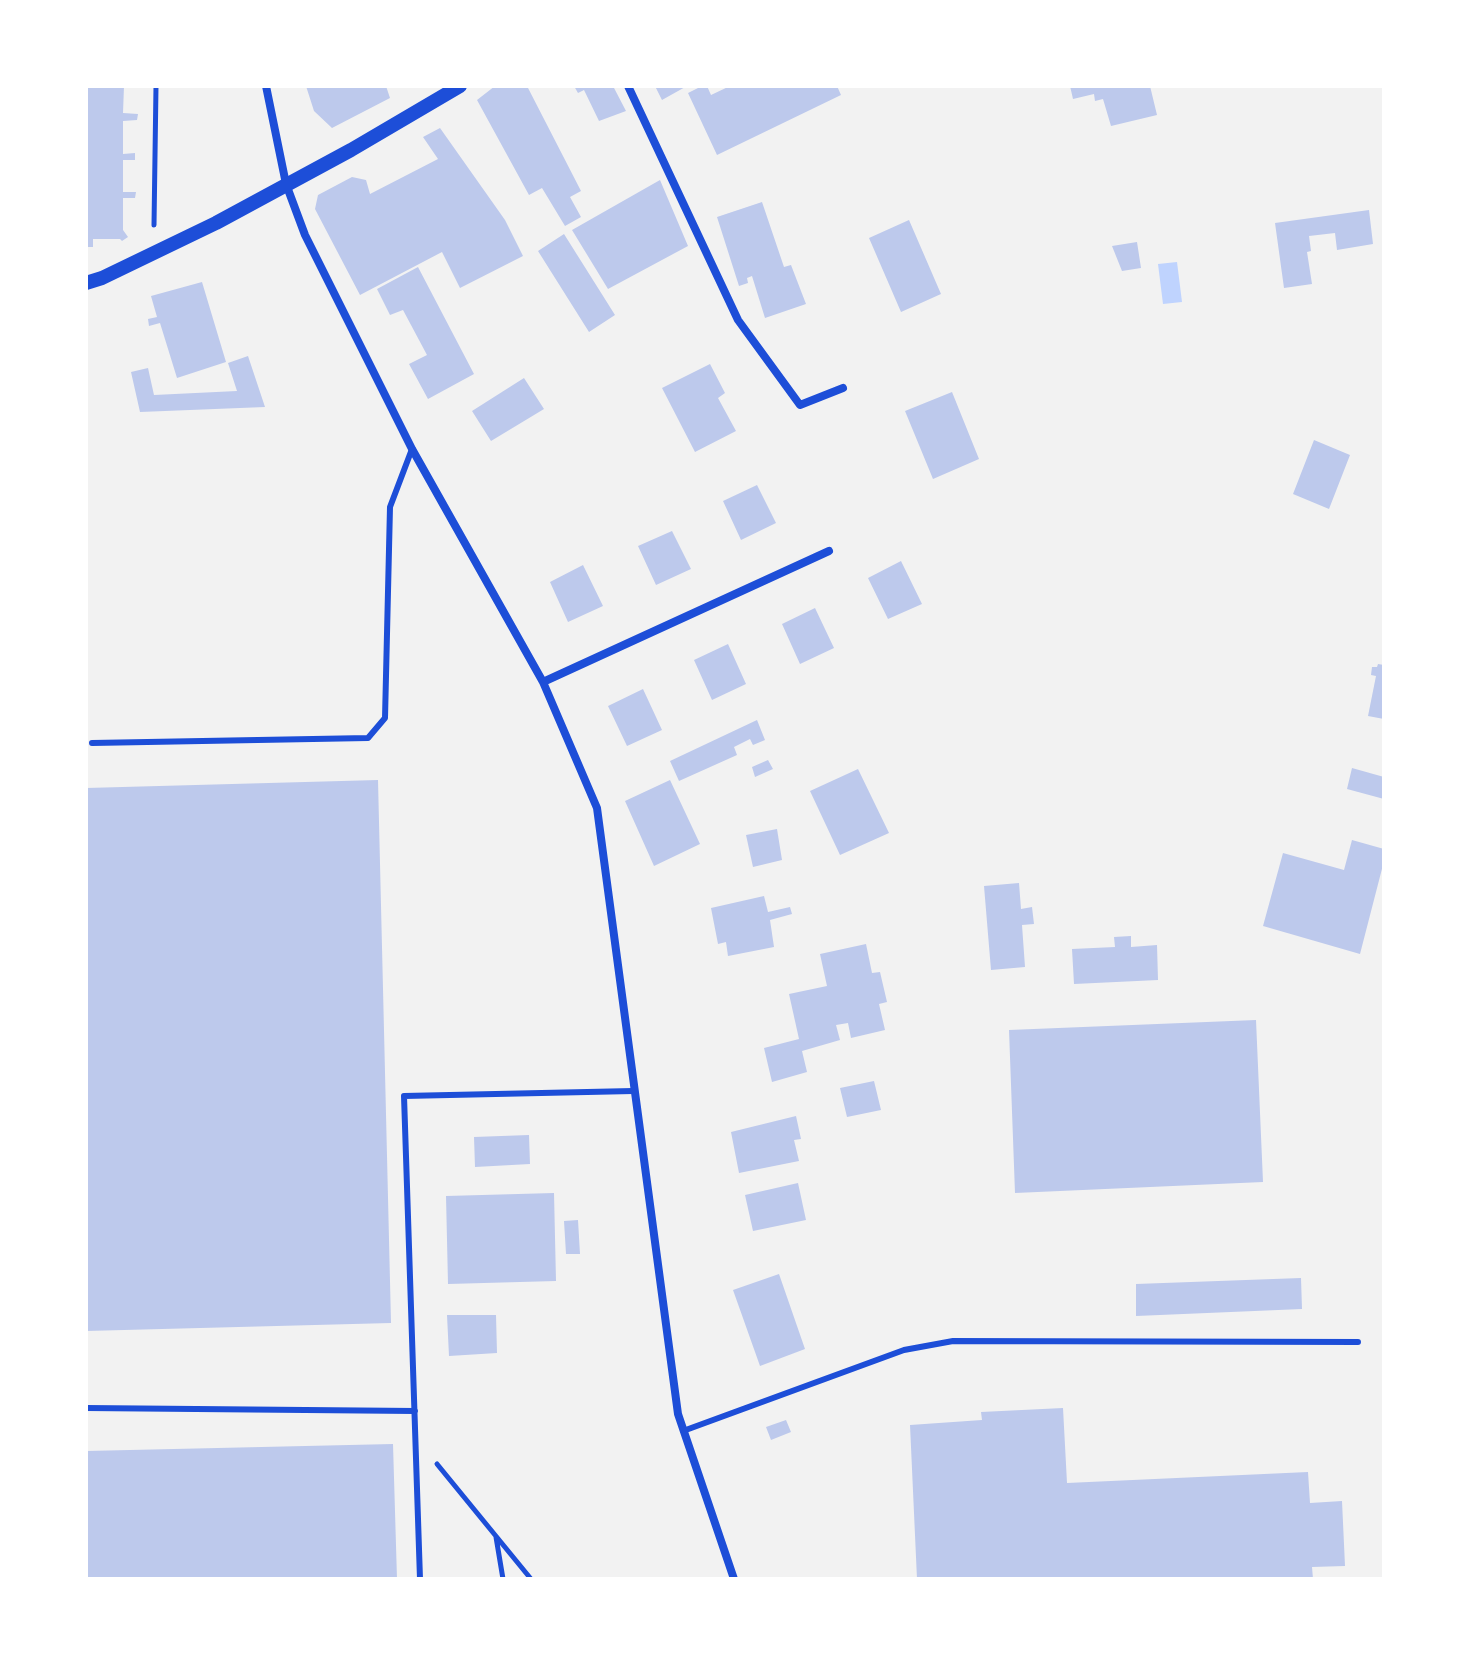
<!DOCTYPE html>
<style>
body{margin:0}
#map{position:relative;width:1470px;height:1665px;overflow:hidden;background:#f2f2f2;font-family:Commissioner,sans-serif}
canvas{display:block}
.frame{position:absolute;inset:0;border:88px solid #fff;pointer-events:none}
</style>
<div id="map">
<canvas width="1470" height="1665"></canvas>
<div class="frame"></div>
</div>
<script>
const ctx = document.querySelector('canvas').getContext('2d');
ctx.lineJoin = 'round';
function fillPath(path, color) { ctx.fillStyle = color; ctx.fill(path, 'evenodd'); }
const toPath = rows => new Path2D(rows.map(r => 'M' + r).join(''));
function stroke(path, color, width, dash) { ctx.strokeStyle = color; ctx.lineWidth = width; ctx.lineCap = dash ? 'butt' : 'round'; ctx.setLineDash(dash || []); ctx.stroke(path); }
const water = toPath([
 [1177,262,1182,302,1163,304,1158,264]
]);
const building = toPath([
 [86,86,124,86,123,113,138,114,137,120,123,121,123,154,135,153,135,160,123,160,123,192,136,192,135,198,123,198,123,230,128,237,122,241,120,239,93,239,93,247,86,247],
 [306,86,386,86,390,98,332,128,314,111],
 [495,86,527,86,581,191,570,197,581,217,565,226,542,188,529,195,477,100],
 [574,86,613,86,626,111,599,121,584,90,578,93],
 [655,86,687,86,662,100],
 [702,86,707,86,711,95,730,86,837,86,841,95,717,155,688,93],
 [1070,86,1150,86,1157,115,1111,126,1103,99,1095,101,1094,94,1073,99],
 [440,128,505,220,523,256,460,288,442,252,360,295,315,209,318,195,352,177,366,180,370,194,438,159,423,137],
 [660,180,688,246,608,289,572,230],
 [762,202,784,267,791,265,806,304,765,318,752,276,747,278,748,283,739,286,717,217],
 [1369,210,1373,244,1337,250,1335,233,1309,236,1311,251,1307,252,1312,284,1284,288,1275,223],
 [909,220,941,294,901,312,869,238],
 [564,234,615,315,589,332,538,251],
 [1137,242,1141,268,1122,271,1112,246],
 [418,267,474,374,428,399,409,364,427,355,403,310,390,315,377,289],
 [202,282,226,362,177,378,160,323,149,326,148,319,157,317,151,296],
 [248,356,265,407,140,412,131,372,148,368,154,395,237,391,228,363],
 [710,364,725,393,718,398,736,431,695,452,662,388],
 [524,378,544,409,491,441,472,411],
 [952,392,979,459,933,479,905,411],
 [1314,440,1350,455,1329,509,1293,494],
 [757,485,776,523,741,540,723,501],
 [672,531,691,569,656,585,638,546],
 [901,561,922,604,888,619,868,578],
 [583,565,603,606,568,622,550,582],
 [815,608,834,648,800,664,782,624],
 [728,644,746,684,712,700,694,660],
 [1378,664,1384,665,1384,719,1368,716,1376,676,1371,675,1372,667,1377,667],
 [643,689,662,730,627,746,608,706],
 [757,720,765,740,753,745,750,739,734,747,737,755,679,781,670,761],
 [768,760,773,769,755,777,752,767],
 [1352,768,1384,777,1384,799,1347,789],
 [858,769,889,833,840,855,810,791],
 [378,780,391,1323,86,1331,86,788],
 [670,780,700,844,654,866,625,801],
 [777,829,782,860,753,867,746,835],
 [1352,840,1384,849,1384,861,1360,954,1263,926,1283,853,1344,870],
 [1019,883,1021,909,1032,907,1034,924,1022,925,1025,967,991,970,984,886],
 [764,896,768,912,790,907,792,914,770,920,774,947,728,956,726,942,718,944,711,908],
 [1131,936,1131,947,1157,945,1158,980,1074,984,1072,949,1115,947,1114,937],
 [866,944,872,973,880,972,887,1002,879,1004,885,1030,851,1038,848,1023,836,1025,840,1040,802,1051,807,1072,772,1082,764,1048,799,1039,789,994,827,986,820,954],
 [1256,1020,1263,1182,1015,1193,1009,1030],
 [874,1081,881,1110,847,1117,840,1088],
 [796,1116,801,1139,794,1140,799,1161,739,1173,731,1132],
 [529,1135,530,1164,475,1167,474,1137],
 [798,1183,806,1220,753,1231,745,1195],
 [554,1193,556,1281,448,1284,446,1196],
 [578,1220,580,1254,566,1254,564,1221],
 [779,1274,805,1349,760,1366,733,1290],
 [1301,1278,1302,1309,1136,1316,1136,1284],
 [447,1315,496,1315,497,1353,449,1356],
 [1063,1408,1067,1483,1308,1472,1310,1503,1342,1501,1345,1566,1312,1567,1313,1579,917,1579,910,1425,982,1420,981,1412],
 [786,1420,791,1432,771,1440,766,1427],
 [393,1444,397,1579,86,1579,86,1451]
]);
const path = toPath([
 [154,225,156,86],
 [437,1464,531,1579],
 [496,1537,503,1579]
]);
const service = toPath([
 [92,743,368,738,385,718,390,507,412,449],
 [86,1408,415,1411],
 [683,1431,904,1350,953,1341,1358,1342],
 [420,1579,404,1096,633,1091]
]);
const minor = toPath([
 [266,86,286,184,305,235,412,449,543,682,597,808,678,1414,734,1579],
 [628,86,738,320,800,405,843,388],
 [543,682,829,551]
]);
const tertiary = toPath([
 [86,283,102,278,216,223,351,150,460,86]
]);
fillPath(water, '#bfd3fe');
fillPath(building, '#bdc9ec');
stroke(path, '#1d4ed8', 5);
stroke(service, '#1d4ed8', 6);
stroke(minor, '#1d4ed8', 8);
stroke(tertiary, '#1d4ed8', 14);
</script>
